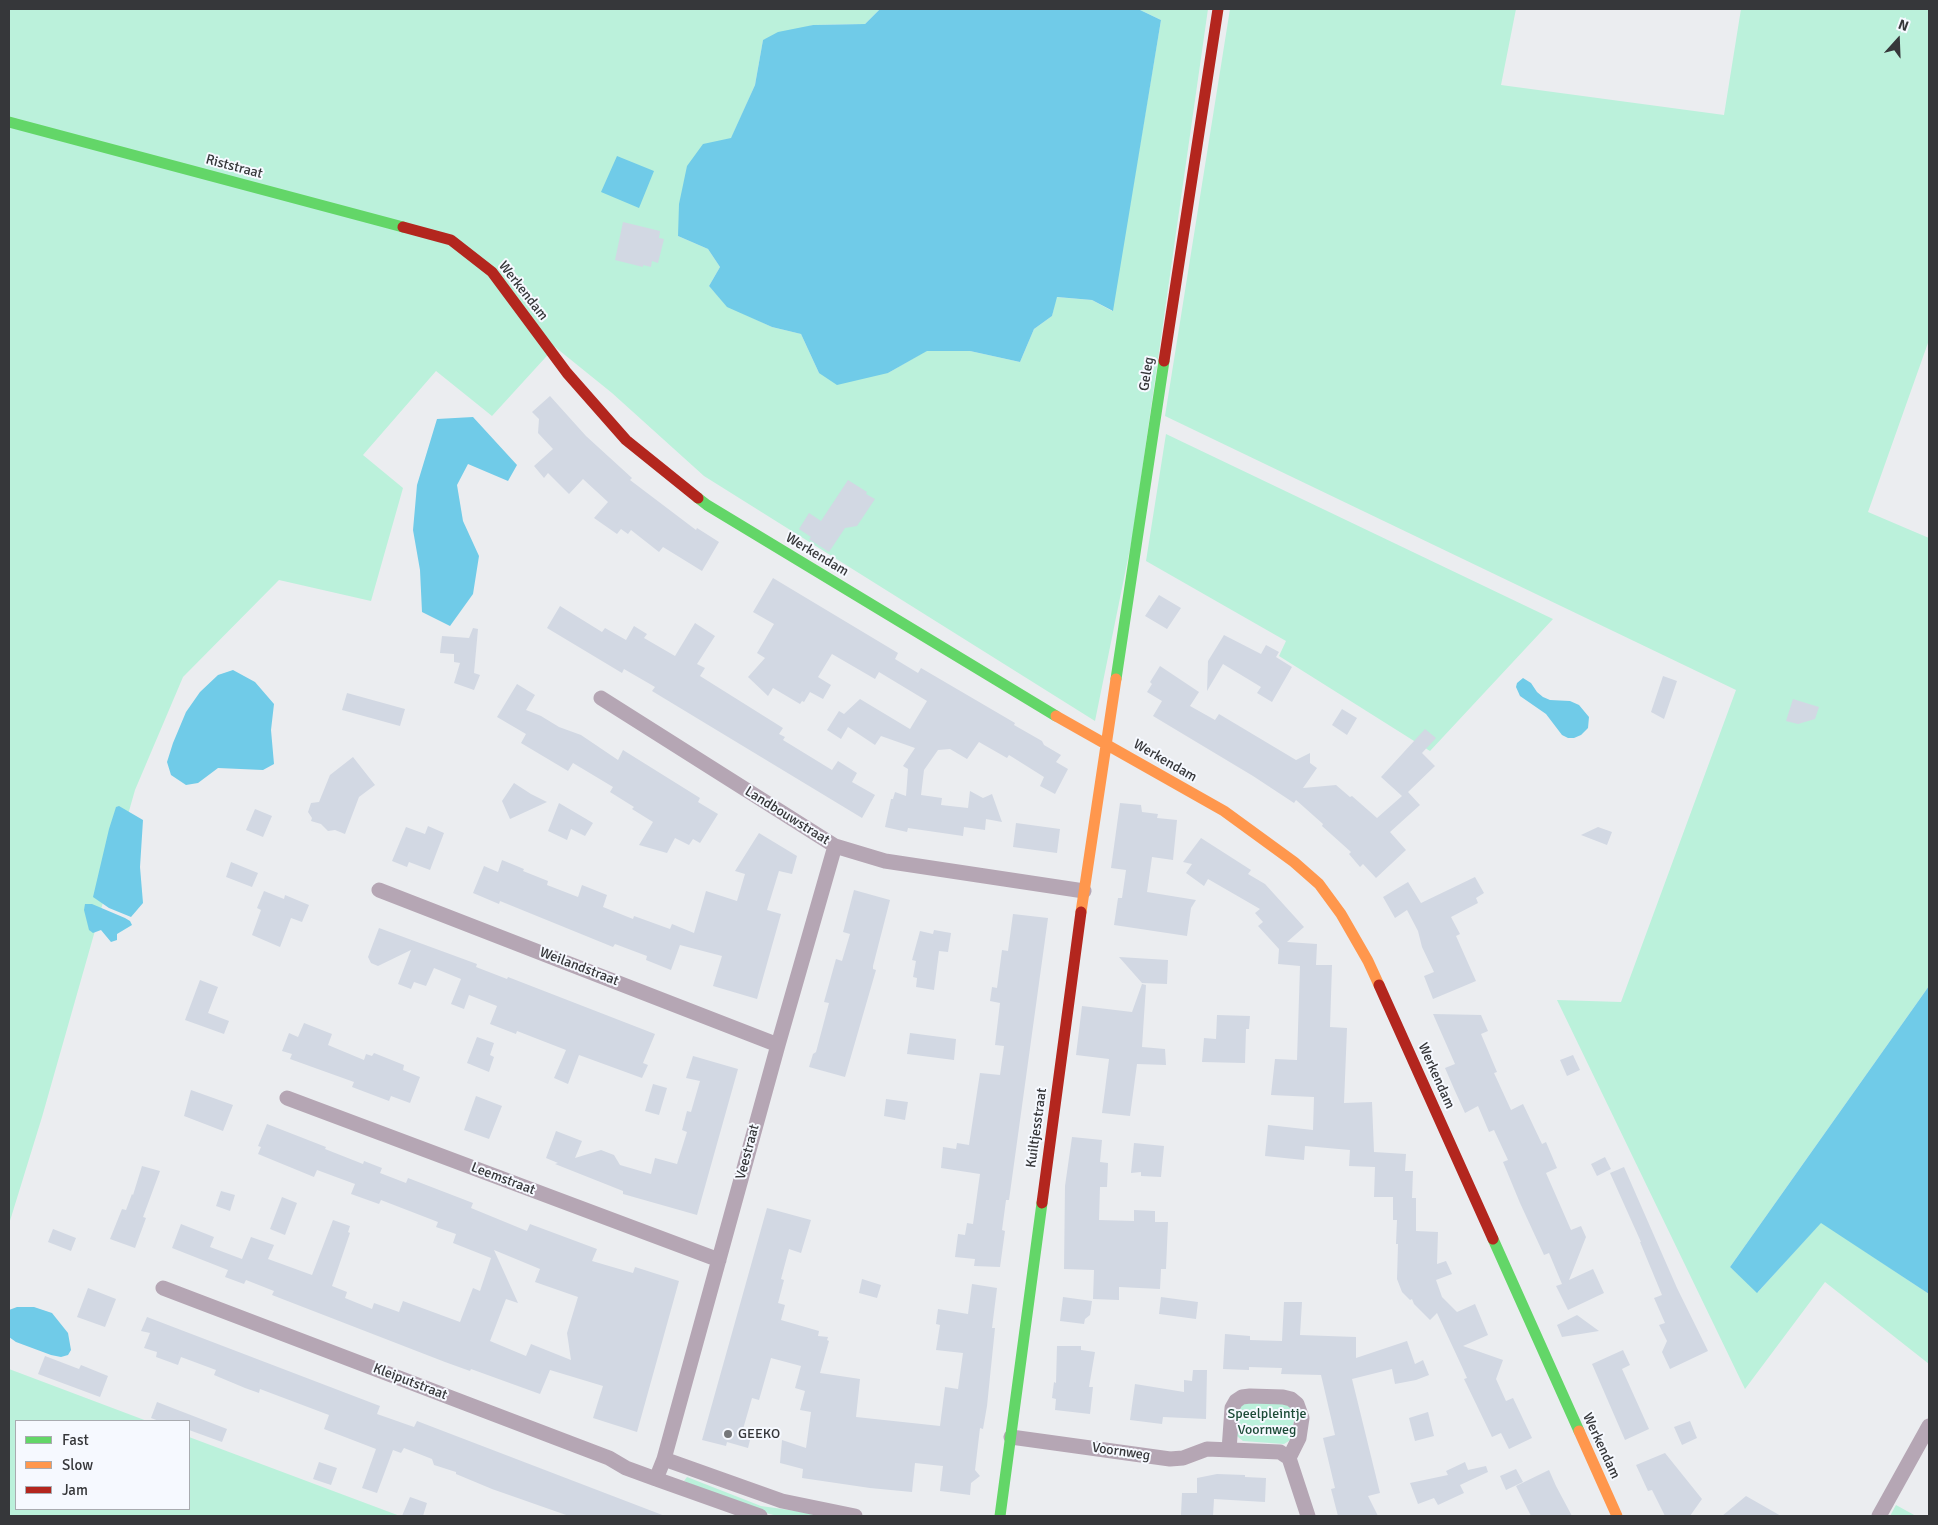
<!DOCTYPE html>
<style>
body{margin:0}
#map{position:relative;width:1938px;height:1525px;overflow:hidden;background:#ebedf0;font-family:Signika,sans-serif}
canvas{display:block}
.frame{position:absolute;inset:0;border:10px solid #36373a;pointer-events:none}
.legend{position:absolute;left:15px;top:1420px;width:175px;height:90px;box-sizing:border-box;background:#f6f9ff;border:1px solid #a9abb0;margin:0;padding:6px 9px;list-style:none;font-size:15px;color:#36373a}
.legend li{display:flex;align-items:center;gap:10px;height:25px}
.legend b{width:25px;border:1px solid #a9abb0}
.north{position:absolute;left:1873px;top:15px;width:50px;height:50px;-webkit-text-stroke:4px #f6f9ff;paint-order:stroke;rotate:20deg;font-size:14px;font-weight:700;line-height:20px;text-align:center;color:#36373a}
.north::after{content:'';display:block;margin:auto;width:18px;height:22px;background:#36373a;clip-path:polygon(50% 0,100% 100%,50% 72%,0 100%)}
</style>
<div id="map">
<canvas width="1938" height="1525"></canvas>
<div class="frame"></div>
<ul class="legend">
<li><b style="height:6px;background:#63d668"></b>Fast</li>
<li><b style="height:6px;background:#ff974d"></b>Slow</li>
<li><b style="height:6px;background:#b3261e"></b>Jam</li>
</ul>
<div class="north">N</div>
</div>
<script>
const ctx = document.querySelector('canvas').getContext('2d');
ctx.lineJoin = 'round';
function fillPath(path, color) { ctx.fillStyle = color; ctx.fill(path, 'evenodd'); }
const toPath = rows => new Path2D(rows.map(r => 'M' + r).join(''));
function stroke(path, color, width, dash) { ctx.strokeStyle = color; ctx.lineWidth = width; ctx.lineCap = dash ? 'butt' : 'round'; ctx.setLineDash(dash || []); ctx.stroke(path); }
function label(font, color, halo, rows, align = 'center') {
  ctx.font = font + ' Signika,sans-serif'; ctx.lineWidth = 4; ctx.setLineDash([]); ctx.textBaseline = 'middle'; ctx.strokeStyle = halo; ctx.fillStyle = color; for (const [text, x, y, turn = 0] of rows) {
    ctx.save(); ctx.translate(x, y); ctx.rotate((+turn || 0) * Math.PI / 180); ctx.textAlign = isNaN(turn) ? turn : align; if (halo) ctx.strokeText(text, 0, 0); ctx.fillText(text, 0, 0); ctx.restore();
  }
}
const green = toPath([
 [9,9,880,9,865,24,813,25,763,40,755,85,731,139,703,145,678,236,708,249,720,267,709,286,727,306,772,327,801,334,819,373,888,373,926,351,970,351,1020,362,1034,329,1052,316,1056,297,1092,300,1112,311,1161,20,1138,9,1208,9,1133,534,1095,721,704,476,612,393,555,347,492,416,436,371,363,455,403,488,371,601,279,580,183,677,135,790,42,1117,9,1224],
 [1230,9,1516,9,1501,85,1724,115,1741,9,1929,9,1929,340,1868,512,1929,538,1929,986,1730,1267,1758,1292,1821,1222,1929,1294,1929,1364,1825,1282,1745,1389,1557,1000,1621,1002,1736,690,1165,416],
 [1166,434,1553,619,1430,751,1279,656,1286,641,1146,561],
 [9,1369,147,1421,16,1421,16,1509,189,1509,189,1437,400,1516,9,1516],
 [1245,1401,1289,1404,1295,1410,1292,1439,1284,1444,1243,1441,1238,1437,1235,1433,1237,1409],
 [687,1477,761,1506,832,1516,778,1516,753,1510,684,1481],
 [1896,1505,1916,1516,1890,1516]
]);
const water = toPath([
 [880,9,1138,9,1161,20,1113,311,1092,300,1057,297,1052,316,1034,329,1020,362,970,351,927,351,888,373,837,385,819,373,801,334,772,327,727,307,709,286,720,267,708,249,678,236,679,204,687,166,703,144,731,138,755,85,763,40,778,32,813,25,865,24],
 [617,156,654,171,639,208,601,192],
 [473,417,517,465,508,481,468,464,457,485,463,521,479,556,473,594,450,626,422,612,420,570,413,530,417,485,437,419],
 [233,670,255,682,274,704,271,730,274,764,263,770,218,768,198,783,186,785,171,775,167,762,173,743,186,712,200,692,218,675],
 [1523,678,1531,683,1537,692,1543,697,1550,700,1570,701,1579,705,1589,717,1588,728,1581,735,1574,738,1568,738,1562,735,1546,714,1520,696,1516,687,1517,683],
 [119,806,143,820,140,867,143,903,131,917,109,908,93,897,109,829,116,807],
 [85,904,92,904,125,918,130,921,132,925,117,934,117,940,111,942,101,930,93,933,89,930,84,910],
 [1929,986,1929,1294,1821,1223,1757,1293,1730,1267],
 [17,1307,34,1307,52,1313,68,1333,71,1350,68,1355,61,1357,51,1355,16,1342,9,1337,9,1310]
]);
const building = toPath([
 [623,222,660,231,659,238,664,239,658,263,652,261,651,267,643,265,643,267,615,260],
 [550,396,586,436,632,478,630,480,696,530,697,528,719,542,702,571,663,547,659,552,631,530,628,534,621,529,617,534,594,518,608,502,583,479,569,494,548,473,544,478,534,466,553,449,538,433,539,419,532,412],
 [848,480,867,492,866,494,875,499,857,526,845,528,829,552,809,539,811,537,799,529,809,513,821,521],
 [773,578,898,653,895,659,918,673,921,668,1015,723,1014,725,1042,741,1044,745,1061,755,1056,762,1068,769,1055,794,1040,786,1044,777,1009,755,1007,758,979,742,967,759,950,749,938,750,924,770,921,795,942,798,941,805,968,808,970,791,983,798,992,794,1002,822,986,819,985,830,964,827,963,836,908,828,907,832,885,827,891,799,893,799,895,792,906,796,908,769,903,766,915,748,881,736,875,745,848,727,841,739,827,730,839,711,844,714,860,699,910,729,927,701,879,672,875,679,832,654,818,677,831,685,823,699,810,692,804,702,802,701,800,704,773,688,768,696,748,677,765,658,757,653,774,624,753,612],
 [1159,595,1181,608,1167,629,1145,616],
 [560,606,602,632,605,628,626,640,634,626,647,634,644,638,675,656,695,623,715,636,697,664,705,668,700,676,783,728,779,734,785,737,783,740,832,770,838,761,857,773,852,782,875,795,862,818,652,691,655,687,624,669,622,673,547,628],
 [473,628,478,629,474,673,480,675,474,690,454,683,460,663,454,662,454,654,440,653,442,636,469,638],
 [1224,635,1261,654,1266,645,1279,652,1276,657,1292,667,1272,702,1257,693,1261,687,1223,664,1207,691,1208,661],
 [1160,666,1199,692,1190,706,1215,720,1219,714,1296,760,1310,753,1310,763,1317,768,1303,788,1336,785,1350,797,1352,796,1377,818,1402,796,1381,777,1425,729,1436,738,1422,753,1435,766,1408,792,1420,805,1390,832,1406,850,1376,878,1363,864,1360,867,1349,854,1351,852,1322,826,1323,824,1296,800,1294,803,1253,776,1153,716,1162,701,1147,692,1152,684,1150,682],
 [1663,676,1677,681,1664,719,1651,712],
 [517,684,535,695,526,710,541,716,559,727,581,735,618,760,623,750,700,798,698,802,718,814,700,843,693,839,689,845,675,838,667,853,639,845,653,822,632,809,634,807,610,792,613,787,573,763,568,771,521,743,526,734,497,717],
 [347,693,405,709,400,726,342,710],
 [1793,699,1819,707,1815,719,1798,724,1786,721],
 [1342,709,1357,718,1347,735,1332,725],
 [353,757,375,785,359,797,345,834,335,830,328,831,321,824,311,821,312,818,308,812,311,803,319,802,330,775],
 [514,783,531,794,547,802,510,819,502,801],
 [559,803,593,823,585,836,571,829,567,840,548,831],
 [1120,803,1141,805,1142,812,1158,814,1157,818,1177,820,1173,860,1152,857,1147,892,1196,900,1191,908,1187,936,1114,925,1118,898,1122,898,1126,870,1111,868],
 [255,809,272,816,263,837,246,830],
 [1016,823,1060,829,1057,853,1013,847],
 [428,826,444,833,430,870,409,862,407,867,392,861,406,827,425,834],
 [1598,827,1612,832,1607,845,1581,835],
 [759,833,797,856,792,874,779,871,767,910,781,914,757,999,713,986,722,956,680,945,671,970,646,960,647,956,615,944,613,947,500,901,499,904,473,893,484,866,498,872,502,860,524,869,523,871,548,881,547,885,578,897,582,885,607,895,603,907,633,919,634,916,670,929,672,924,694,933,706,891,737,901,745,874,735,871],
 [1201,838,1251,870,1248,874,1265,884,1304,927,1287,942,1317,944,1316,965,1332,965,1330,1027,1347,1028,1344,1103,1372,1102,1374,1152,1406,1154,1405,1171,1413,1171,1412,1198,1416,1198,1416,1231,1438,1232,1437,1264,1446,1261,1452,1274,1436,1280,1442,1297,1457,1312,1475,1304,1488,1335,1463,1346,1503,1360,1496,1379,1506,1401,1513,1398,1532,1438,1509,1449,1501,1433,1492,1437,1464,1379,1467,1378,1463,1369,1437,1313,1430,1320,1414,1304,1412,1299,1410,1300,1402,1292,1397,1279,1398,1244,1396,1244,1397,1220,1393,1220,1393,1197,1374,1197,1375,1167,1349,1166,1350,1150,1305,1146,1304,1160,1265,1156,1268,1125,1313,1130,1314,1097,1271,1095,1275,1059,1297,1060,1300,966,1278,964,1279,949,1258,926,1263,922,1255,913,1260,909,1208,879,1204,886,1186,873,1192,864,1183,862],
 [231,862,258,873,252,887,226,877],
 [1475,877,1484,893,1476,898,1478,903,1451,917,1460,934,1456,936,1476,981,1433,999,1424,976,1434,972,1422,947,1418,931,1407,910,1395,918,1383,897,1408,882,1421,903],
 [854,890,890,900,873,966,873,969,876,970,845,1077,809,1067,813,1054,816,1052,829,1003,824,1002,836,959,842,961,850,934,843,932],
 [264,891,284,899,285,895,309,905,302,922,291,918,280,947,252,935,261,910,257,908],
 [1013,914,1048,918,1009,1200,1006,1200,1002,1230,1005,1231,1000,1267,974,1266,975,1259,955,1257,958,1234,965,1235,967,1223,973,1224,980,1174,941,1168,943,1147,956,1149,957,1143,969,1145,980,1073,1000,1075,1004,1046,995,1045,1000,1003,990,1001,992,987,997,988,1002,950,1008,951],
 [379,928,477,964,476,967,507,979,508,977,655,1034,643,1063,648,1065,642,1078,579,1055,568,1084,554,1078,566,1050,517,1031,516,1034,490,1024,497,1006,469,995,464,1009,451,1004,461,979,434,968,426,986,414,982,411,989,398,984,411,950,378,966,371,963,368,957],
 [934,930,951,933,948,952,939,951,934,990,916,987,917,978,913,977,916,961,912,960,920,931,933,934],
 [1119,957,1168,960,1167,984,1142,983],
 [200,980,218,987,208,1013,229,1021,224,1034,185,1020],
 [1142,984,1146,985,1142,1047,1165,1049,1166,1065,1137,1064,1130,1116,1102,1113,1109,1059,1076,1055,1082,1006,1132,1012],
 [1433,1014,1481,1015,1488,1031,1481,1034,1497,1072,1494,1073,1511,1110,1523,1104,1542,1144,1546,1142,1557,1168,1546,1173,1571,1230,1581,1226,1586,1237,1569,1280,1593,1269,1604,1293,1568,1310,1556,1286,1562,1284,1549,1253,1544,1255,1520,1203,1503,1162,1508,1160,1494,1130,1489,1132,1478,1106,1465,1113,1455,1091,1445,1068,1455,1064],
 [1217,1015,1250,1016,1249,1029,1246,1029,1245,1063,1202,1062,1204,1038,1216,1039],
 [304,1023,332,1034,328,1045,364,1060,366,1054,372,1056,374,1053,404,1065,403,1070,420,1077,410,1103,391,1096,389,1101,352,1087,354,1082,290,1059,292,1054,282,1051,289,1033,298,1037],
 [910,1033,956,1039,954,1060,907,1054],
 [477,1037,494,1043,490,1055,494,1057,489,1072,467,1063],
 [1573,1055,1580,1070,1567,1076,1560,1060],
 [693,1056,738,1069,697,1215,623,1194,623,1191,555,1164,558,1163,546,1158,556,1131,582,1141,575,1158,601,1150,614,1155,620,1165,651,1174,655,1158,677,1164,687,1132,682,1130,687,1111,691,1112,700,1081,686,1078],
 [653,1084,667,1088,659,1115,645,1111],
 [191,1090,233,1105,223,1131,184,1116],
 [476,1096,502,1106,489,1139,464,1130],
 [886,1099,908,1102,905,1120,884,1116],
 [267,1124,326,1147,325,1149,363,1164,364,1161,382,1168,380,1173,406,1183,408,1178,473,1203,471,1208,527,1231,530,1224,597,1249,592,1261,633,1273,635,1267,679,1281,637,1432,593,1418,603,1386,550,1370,540,1394,471,1369,470,1371,445,1362,272,1295,274,1291,246,1280,244,1284,225,1277,228,1270,172,1248,181,1224,214,1237,210,1247,242,1259,251,1237,274,1245,268,1259,312,1275,333,1220,350,1226,348,1232,350,1233,332,1286,347,1292,345,1298,372,1309,374,1303,399,1312,403,1301,460,1322,473,1288,480,1291,491,1258,453,1243,456,1234,436,1227,438,1222,381,1200,379,1204,351,1194,355,1184,317,1170,314,1177,258,1154,261,1147,258,1146],
 [494,1250,540,1269,535,1282,578,1297,567,1333,571,1360,531,1344,526,1356,490,1341,506,1299,518,1303],
 [1072,1137,1102,1140,1100,1162,1108,1163,1107,1187,1100,1187,1099,1220,1134,1221,1134,1210,1155,1211,1155,1222,1168,1222,1166,1269,1161,1269,1160,1289,1119,1287,1119,1300,1093,1299,1094,1270,1064,1269,1065,1186],
 [1134,1143,1164,1146,1161,1177,1141,1176,1141,1172,1131,1173],
 [1605,1157,1611,1169,1597,1176,1591,1164],
 [142,1166,160,1171,143,1217,146,1218,135,1248,110,1239,122,1209,126,1210,132,1194,133,1195],
 [1624,1167,1677,1288,1708,1351,1670,1369,1662,1352,1667,1341,1659,1325,1665,1323,1654,1298,1662,1295,1640,1242,1641,1242,1610,1173],
 [221,1191,235,1195,230,1211,216,1206],
 [282,1197,297,1203,285,1235,270,1229],
 [767,1208,811,1220,801,1253,789,1249,781,1279,784,1280,778,1303,785,1305,781,1320,819,1331,818,1336,828,1337,827,1340,829,1341,820,1373,860,1379,856,1417,940,1426,945,1387,958,1389,963,1353,936,1350,940,1325,936,1324,938,1309,968,1314,972,1284,997,1288,992,1328,995,1328,987,1406,983,1429,980,1428,975,1470,980,1476,971,1483,970,1495,940,1491,943,1466,915,1463,912,1492,870,1488,802,1478,803,1469,780,1463,782,1440,806,1448,811,1412,800,1410,805,1391,795,1388,801,1366,771,1358,759,1400,752,1398,743,1429,752,1432,748,1448,727,1442,726,1446,702,1440],
 [53,1229,76,1238,71,1251,48,1242],
 [862,1279,881,1285,877,1298,859,1293],
 [88,1288,116,1299,105,1327,77,1317],
 [1063,1297,1092,1301,1090,1315,1085,1319,1084,1324,1060,1321],
 [1161,1297,1198,1302,1196,1319,1159,1314],
 [1284,1302,1302,1302,1300,1335,1356,1337,1356,1358,1407,1341,1415,1364,1423,1360,1429,1375,1416,1380,1395,1384,1392,1369,1352,1379,1380,1493,1368,1496,1378,1516,1338,1516,1331,1489,1335,1488,1323,1438,1335,1435,1321,1375,1281,1374,1282,1368,1249,1367,1249,1370,1223,1369,1225,1334,1250,1336,1250,1340,1282,1341],
 [1577,1315,1599,1331,1562,1337,1557,1325],
 [147,1317,380,1406,377,1414,414,1427,417,1421,665,1516,569,1516,492,1489,456,1474,456,1472,434,1465,432,1459,404,1448,401,1453,393,1450,377,1493,362,1488,376,1449,324,1429,329,1415,260,1389,259,1393,245,1388,214,1375,216,1370,181,1357,178,1365,156,1357,157,1352,144,1348,150,1333,141,1331],
 [1057,1346,1081,1346,1081,1350,1095,1352,1089,1387,1093,1387,1090,1414,1055,1410,1056,1399,1052,1398,1054,1382,1056,1383],
 [1623,1350,1630,1365,1622,1369,1649,1429,1625,1440,1592,1364],
 [45,1356,79,1369,81,1365,108,1376,100,1397,38,1374],
 [1193,1370,1207,1370,1206,1419,1163,1417,1162,1424,1130,1420,1135,1384,1184,1392,1184,1380,1192,1381],
 [157,1402,227,1429,222,1442,189,1430,189,1421,159,1421,151,1418],
 [1428,1412,1434,1436,1415,1441,1409,1418],
 [1690,1421,1697,1438,1682,1445,1674,1427],
 [1665,1453,1702,1499,1690,1516,1665,1516,1652,1490,1648,1491,1636,1465],
 [319,1462,337,1468,331,1485,313,1479],
 [1465,1462,1468,1470,1486,1466,1488,1472,1460,1485,1464,1493,1438,1505,1434,1498,1418,1504,1410,1483,1448,1475,1446,1471],
 [1516,1469,1523,1482,1506,1490,1500,1476],
 [1549,1470,1556,1486,1572,1516,1531,1516,1516,1486],
 [1217,1474,1245,1475,1245,1477,1266,1478,1265,1502,1214,1499,1213,1516,1181,1515,1182,1493,1197,1493,1197,1478],
 [1746,1496,1781,1516,1722,1516],
 [410,1497,427,1503,423,1516,402,1516]
]);
const street = toPath([
 [601,698,835,846,885,861,1084,891],
 [379,890,778,1045],
 [287,1098,719,1260],
 [163,1288,609,1458,626,1468,656,1479],
 [1011,1437,1170,1459,1183,1458,1207,1449,1280,1452,1289,1458,1308,1516],
 [1229,1450,1232,1408,1236,1401,1242,1397,1250,1396,1283,1397,1291,1399,1297,1404,1302,1418,1299,1438,1289,1458],
 [664,1459,778,1045,835,846],
 [760,1516,656,1479,664,1459,782,1501,855,1516],
 [1879,1516,1929,1426]
]);
const fast = toPath([
 [9,122,403,227],
 [698,498,707,505,1056,716],
 [1116,679,1164,361],
 [1493,1239,1579,1431],
 [1000,1516,1042,1203]
]);
const slow = toPath([
 [1056,716,1224,811,1294,862,1319,884,1341,914,1368,961,1379,985],
 [1081,912,1116,679],
 [1579,1431,1617,1516]
]);
const jam = toPath([
 [403,227,451,240,492,272,567,373,626,440,698,498],
 [1164,361,1218,9],
 [1379,985,1493,1239],
 [1042,1203,1081,912]
]);
const markers = [
 [728,1434,5,"#75777a"]
];
const streetNames = [
 ["Riststraat",234,167,15],
 ["Werkendam",523,291,52],
 ["Geleg",1147,374,-81],
 ["Werkendam",817,555,31],
 ["Werkendam",1165,761,30],
 ["Landbouwstraat",787,816,32],
 ["Weilandstraat",579,967,21],
 ["Werkendam",1436,1076,66],
 ["Kuiltjesstraat",1037,1128,-82],
 ["Veestraat",748,1152,-75],
 ["Leemstraat",503,1179,21],
 ["Kleiputstraat",410,1382,21],
 ["Werkendam",1601,1446,65],
 ["Voornweg",1121,1452,8]
];
const parkNames = [
 ["Speelpleintje",1267,1414],
 ["Voornweg",1267,1430]
];
const poiNames = [
 ["GEEKO",738,1434]
];
fillPath(green, '#bbf1db');
fillPath(water, '#70cbe8');
fillPath(building, '#d2d8e3');
stroke(street, '#b5a6b4', 15);
stroke(fast, '#63d668', 11);
stroke(slow, '#ff974d', 11);
stroke(jam, '#b3261e', 11);
for (const [x, y, r, color] of markers) { const dot = new Path2D(); dot.arc(x, y, r, 0, 2 * Math.PI); ctx.fillStyle = color; ctx.fill(dot); stroke(dot, '#f6f9ff', 2); }
label('14px', '#36373a', '#f6f9ff', streetNames);
label('14px', '#1c4b37', '#f6f9ff', parkNames);
label('14px', '#36373a', '#f6f9ff', poiNames, 'left');
</script>
